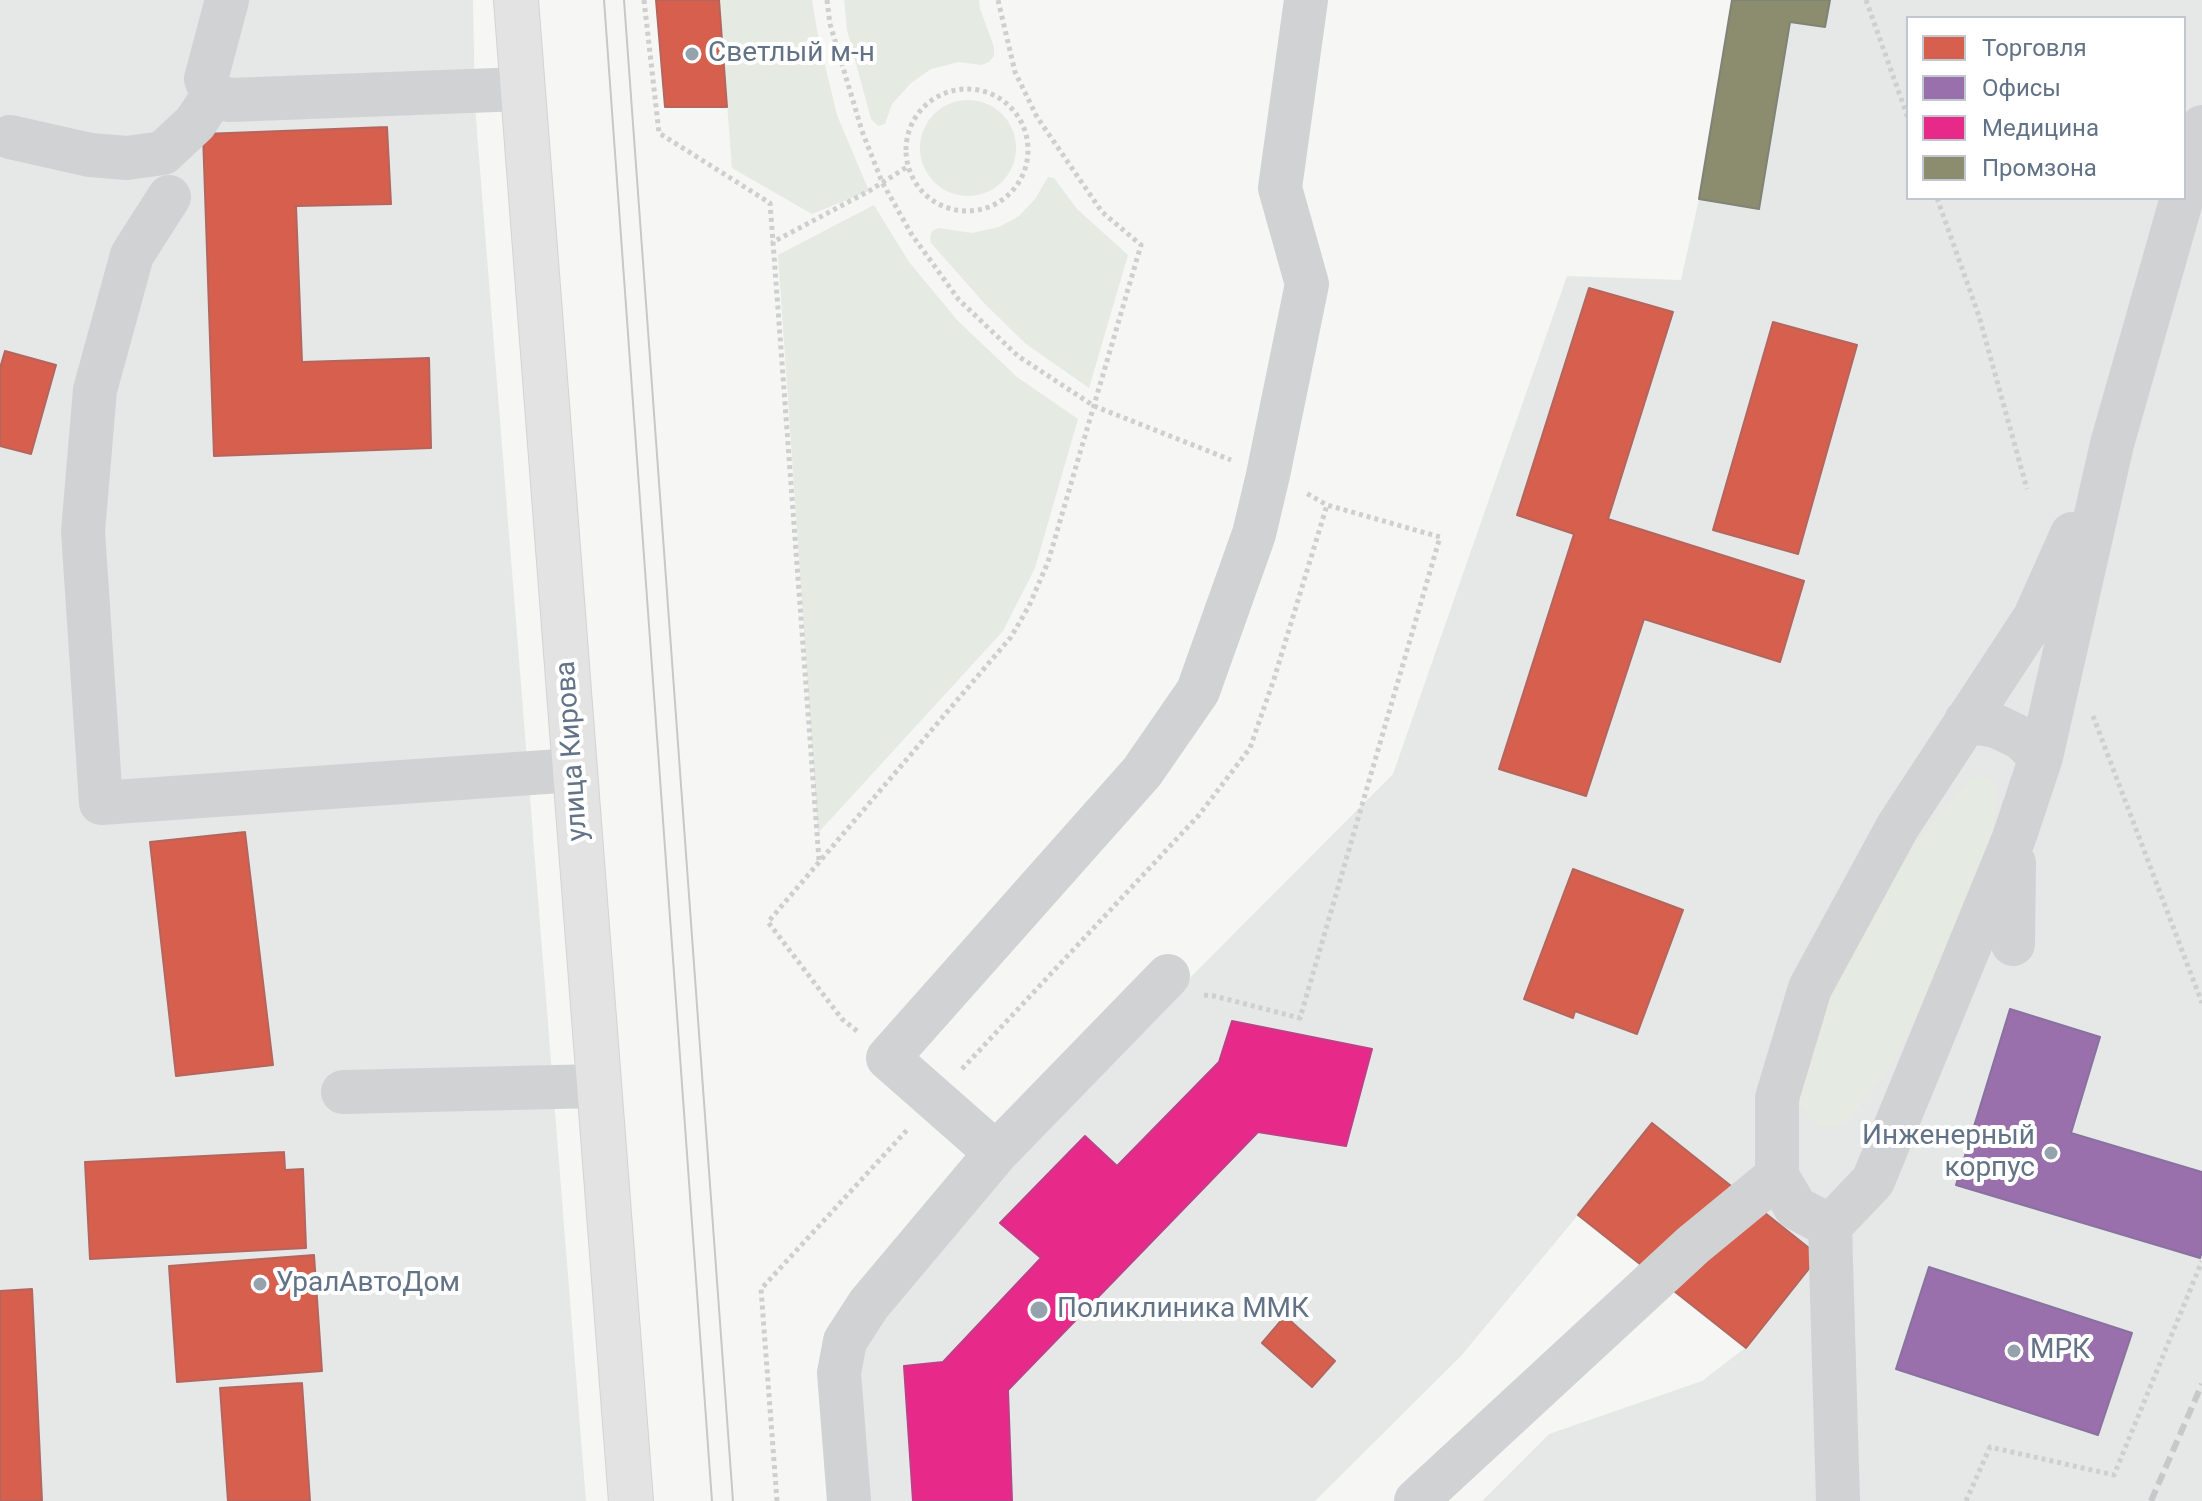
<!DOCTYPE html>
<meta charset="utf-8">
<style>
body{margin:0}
#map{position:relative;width:2202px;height:1501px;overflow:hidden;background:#f6f6f5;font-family:Roboto,sans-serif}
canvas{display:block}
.legend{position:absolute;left:1906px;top:16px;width:280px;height:184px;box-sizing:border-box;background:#fff;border:2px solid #c1c7cf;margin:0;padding:10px 14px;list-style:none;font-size:24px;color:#637387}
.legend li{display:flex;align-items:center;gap:16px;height:40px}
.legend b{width:40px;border:2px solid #c1c7cf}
</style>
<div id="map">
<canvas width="2202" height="1501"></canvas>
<ul class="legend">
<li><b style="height:22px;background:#d6604d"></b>Торговля</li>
<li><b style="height:22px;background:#9970ab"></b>Офисы</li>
<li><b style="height:22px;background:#e7298a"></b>Медицина</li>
<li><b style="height:22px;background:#8c8c6e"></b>Промзона</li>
</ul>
</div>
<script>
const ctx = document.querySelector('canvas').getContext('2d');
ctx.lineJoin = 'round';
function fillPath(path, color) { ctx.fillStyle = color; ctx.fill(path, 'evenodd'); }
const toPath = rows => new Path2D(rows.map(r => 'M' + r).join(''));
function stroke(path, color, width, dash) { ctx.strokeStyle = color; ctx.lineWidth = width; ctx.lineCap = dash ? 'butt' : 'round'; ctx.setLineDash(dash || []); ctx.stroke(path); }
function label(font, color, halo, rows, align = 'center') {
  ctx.font = font + ' Roboto,sans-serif'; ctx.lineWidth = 8; ctx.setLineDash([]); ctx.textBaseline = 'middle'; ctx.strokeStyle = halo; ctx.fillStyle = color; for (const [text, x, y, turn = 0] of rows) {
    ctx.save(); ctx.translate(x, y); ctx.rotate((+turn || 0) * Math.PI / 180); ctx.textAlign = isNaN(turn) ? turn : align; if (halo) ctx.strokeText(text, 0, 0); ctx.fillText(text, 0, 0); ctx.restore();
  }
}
const built = toPath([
 [0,0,473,0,475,106,586,1501,0,1501],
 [1732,0,2202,0,2202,1501,1482,1501,1549,1434,1702,1381,1745,1348,1578,1215,1461,1356,1315,1501,842,1501,853,1316,1393,774,1567,276,1681,280,1699,199],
 [1908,18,2184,18,2184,198,1908,198]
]);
const green = toPath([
 [719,0,812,0,818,36,837,115,869,191,812,214,732,168],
 [844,0,979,0,980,9,994,47,994,56,989,62,981,65,959,62,931,69,911,83,892,104,885,124,878,126,871,119,847,30],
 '920 148a48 48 0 1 1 96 0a48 48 0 1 1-96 0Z',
 [1048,177,1054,178,1077,209,1128,255,1089,388,1026,344,985,304,931,243,930,237,932,231,938,228,972,233,999,227,1019,216,1035,199],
 [874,205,909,262,958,321,1017,377,1078,419,1035,568,1003,631,818,833,778,255],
 [1982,776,1992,779,1998,791,1998,807,1976,893,1939,976,1888,1072,1850,1119,1836,1127,1822,1125,1809,1118,1800,1107,1799,1091,1830,998,1874,911,1917,841,1955,793,1969,780]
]);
const shops = toPath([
 [656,0,719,0,727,107,665,107,656,0],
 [387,127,391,204,296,206,302,362,429,358,431,448,214,456,203,134,387,127],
 [1589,288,1673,312,1608,519,1804,581,1780,662,1644,619,1586,796,1499,769,1574,534,1517,515,1589,288],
 [1773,322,1857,345,1798,554,1713,530,1773,322],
 [5,351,56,365,31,454,0,446,0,368,5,351],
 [245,832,273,1065,176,1076,150,842,245,832],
 [1573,869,1683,910,1637,1034,1575,1011,1573,1018,1524,999,1573,869],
 [1652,1123,1819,1256,1746,1348,1578,1215,1652,1123],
 [284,1152,285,1170,303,1169,306,1248,90,1259,85,1162,284,1152],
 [314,1255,322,1371,177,1382,169,1266,314,1255],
 [32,1289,42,1501,0,1501,0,1291,32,1289],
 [1285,1316,1335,1361,1312,1387,1262,1343,1285,1316],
 [302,1383,310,1501,228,1501,220,1388,302,1383]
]);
const offices = toPath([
 [2010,1009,2100,1037,2071,1133,2202,1172,2202,1251,2200,1258,1956,1185,2010,1009],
 [1929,1267,2132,1333,2098,1435,1896,1369,1929,1267]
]);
const health = toPath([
 [1232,1021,1372,1049,1346,1146,1258,1132,1008,1390,1012,1501,913,1501,904,1366,943,1362,1041,1258,1000,1223,1085,1136,1117,1166,1219,1062,1232,1021]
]);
const industry = toPath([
 [1732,0,1830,0,1825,27,1790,22,1759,209,1699,199,1732,0]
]);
const path = toPath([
 [644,0,659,133,770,203,773,242],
 [827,0,830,24,862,131,882,182,912,235,959,300,1018,356,1094,406,1231,460],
 [1866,0,1908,118],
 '906 150a61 61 0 1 1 122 0a61 61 0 1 1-122 0Z',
 [1937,198,1979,316,2027,489],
 [2093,716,2202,1003],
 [819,860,773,242,869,191,907,167],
 [1204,995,1214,996,1300,1018,1440,537,1327,505,1306,493],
 [857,1031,842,1019,768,922,1011,637,1029,606,1048,562,1141,245,1102,212,1037,117,1015,72,998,0],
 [962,1069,1199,815,1250,748,1274,679,1327,505],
 [777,1501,761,1289,907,1130],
 [1966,1501,1990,1447,2114,1475,2202,1261]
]);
const minor = toPath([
 [213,96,230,100,522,89],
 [213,96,206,79,227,0],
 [10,137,90,155,127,158,163,153,195,123,213,96],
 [2184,191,2202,127],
 [169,197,132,255,95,390,83,531,101,803,574,770],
 [1966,721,1996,726,2021,738,2041,757],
 [2013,944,2014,863],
 [343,1092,598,1086],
 [996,1153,888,1058,1142,772,1198,691,1254,534,1268,475,1307,284,1280,188,1306,0],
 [1830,1226,1796,1208,1777,1176,1777,1098,1810,988,1898,826,2035,617,2072,534],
 [849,1501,839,1373,845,1341,869,1304,996,1153,1168,976],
 [1416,1501,1693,1245,1777,1176],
 [1838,1501,1830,1226,1873,1181,2014,838,2041,757,2112,444,2182,198]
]);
const major = toPath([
 [516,0,631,1501]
]);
const tram = toPath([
 [604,0,712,1501],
 [624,0,733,1501]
]);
const rail = toPath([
 [2151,1501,2202,1384]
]);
const markers = [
 [692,54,8,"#96a1ae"],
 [2051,1153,8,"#96a1ae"],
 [260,1284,8,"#96a1ae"],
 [1039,1310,10,"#96a1ae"],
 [2014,1351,8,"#96a1ae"]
];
const poiNames = [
 ["Светлый м-н",708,54],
 ["Инженерный",2035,1137,"right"],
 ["корпус",2035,1169,"right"],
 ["УралАвтоДом",276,1284],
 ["Поликлиника ММК",1057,1310],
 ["МРК",2030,1351]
];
const streetNames = [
 ["улица Кирова",573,751,-94]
];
fillPath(built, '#e6e7e7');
fillPath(green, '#e5eae3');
fillPath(shops, '#d6604d');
stroke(shops, '#b4665e', 2);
fillPath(offices, '#9970ab');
stroke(offices, '#8971a0', 2);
fillPath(health, '#e7298a');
stroke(health, '#bf3f89', 2);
fillPath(industry, '#8c8c6e');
stroke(industry, '#808476', 2);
stroke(major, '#d2d3d5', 46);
stroke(path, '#cfcfd0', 5, [4, 4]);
stroke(minor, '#d1d2d3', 44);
stroke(major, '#e3e3e4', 44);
stroke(tram, '#c7c8c9', 2);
stroke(rail, '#c7c8c9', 6, [12, 6]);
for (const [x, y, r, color] of markers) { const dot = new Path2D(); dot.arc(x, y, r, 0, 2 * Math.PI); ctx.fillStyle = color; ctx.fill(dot); stroke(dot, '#fff', 3); }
label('28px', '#637387', '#fff', poiNames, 'left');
label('28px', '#637387', '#fff', streetNames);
</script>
